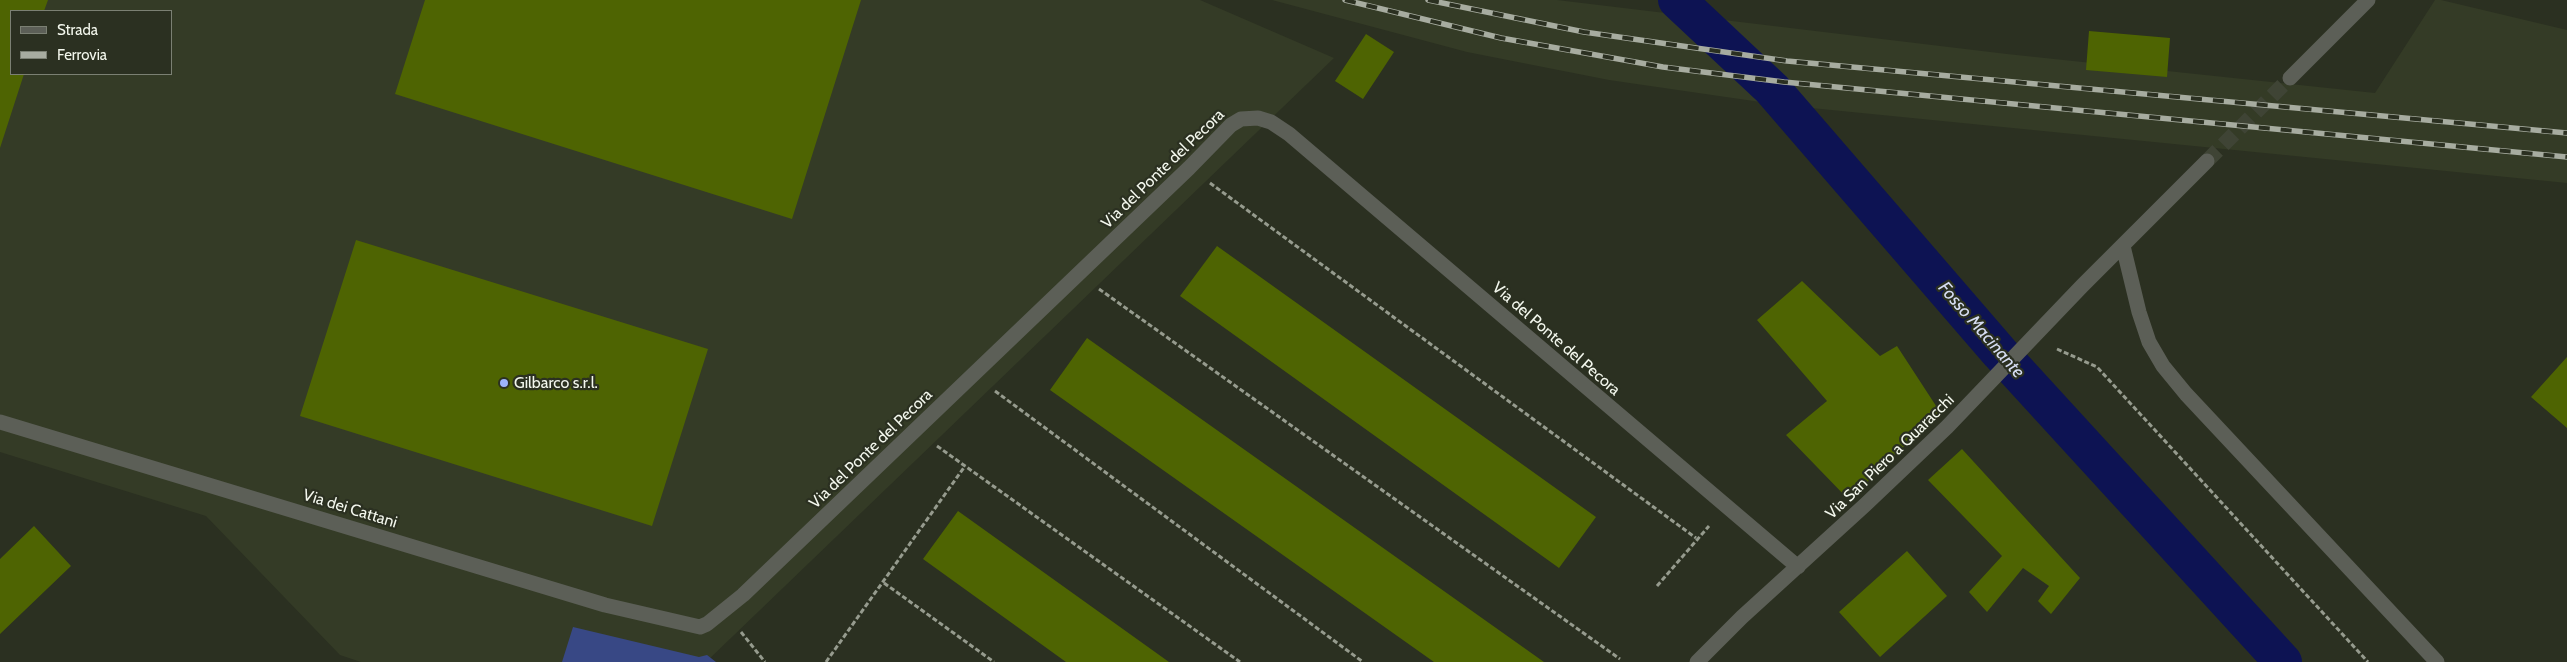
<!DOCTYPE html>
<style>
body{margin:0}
#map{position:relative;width:2567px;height:662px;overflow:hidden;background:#2b3021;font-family:Cabin,sans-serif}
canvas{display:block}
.legend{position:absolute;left:10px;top:10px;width:162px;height:65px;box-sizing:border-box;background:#2b3021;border:1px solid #7b8073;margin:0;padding:6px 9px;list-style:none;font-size:15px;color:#f3f7ed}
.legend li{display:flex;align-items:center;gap:10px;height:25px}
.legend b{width:25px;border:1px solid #7b8073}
</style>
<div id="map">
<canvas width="2567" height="662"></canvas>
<ul class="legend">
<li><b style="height:6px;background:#5c5f57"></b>Strada</li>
<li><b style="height:6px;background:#a7aca0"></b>Ferrovia</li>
</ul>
</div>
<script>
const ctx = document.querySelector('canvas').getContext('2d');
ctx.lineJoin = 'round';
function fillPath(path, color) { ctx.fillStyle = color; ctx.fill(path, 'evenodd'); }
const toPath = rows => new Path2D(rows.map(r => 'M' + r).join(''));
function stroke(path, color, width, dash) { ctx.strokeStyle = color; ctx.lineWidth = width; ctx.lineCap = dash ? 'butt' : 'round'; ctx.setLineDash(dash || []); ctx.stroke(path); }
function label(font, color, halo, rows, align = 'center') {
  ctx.font = font + ' Cabin,sans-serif'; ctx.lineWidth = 4.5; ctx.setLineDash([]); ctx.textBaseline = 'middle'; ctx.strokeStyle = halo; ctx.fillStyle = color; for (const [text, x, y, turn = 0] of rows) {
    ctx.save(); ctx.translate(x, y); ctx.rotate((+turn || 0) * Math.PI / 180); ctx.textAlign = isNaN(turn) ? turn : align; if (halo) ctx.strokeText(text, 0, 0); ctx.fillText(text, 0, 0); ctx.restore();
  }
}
const built = toPath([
 [0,0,1200,0,1334,58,706,662,361,662,340,655,206,516,0,452],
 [11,11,171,11,171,74,11,74],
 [1272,0,1557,0,2007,54,2375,93,2435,0,2441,0,2567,30,2567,183,1781,105,1609,80,1467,52]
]);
const green = toPath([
 [573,627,699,657,707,655,716,662,562,662]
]);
const canal = toPath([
 [1677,0,1772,89,2000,353,2283,662]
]);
const building = toPath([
 [0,0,48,0,44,11,11,11,11,74,24,74,0,148],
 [425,0,861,0,792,219,395,94],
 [2089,31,2170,38,2167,77,2086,70],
 [1366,34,1394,52,1363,99,1335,81],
 [356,240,708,349,652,526,300,416],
 [1217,246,1596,517,1559,568,1180,296],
 [1802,281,1880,356,1897,346,1940,412,1849,500,1786,435,1827,401,1757,320],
 [1087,338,1544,662,1434,662,1050,390],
 [2567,357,2567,428,2531,397],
 [1962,449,2080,578,2051,614,2038,601,2049,586,2023,568,1987,612,1969,592,2002,556,1928,480],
 [958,511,1169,662,1066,662,923,559],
 [34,526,71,566,0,634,0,559],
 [1907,551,1947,596,1880,657,1839,612]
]);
const minorTunnel = toPath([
 [2207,161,2290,78]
]);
const path = toPath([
 [1210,183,1696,538],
 [1099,289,1620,659],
 [2057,349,2097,367,2368,662],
 [995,391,1363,662],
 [937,446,1240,662],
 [884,583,994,662],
 [1657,586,1709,526],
 [741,632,765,662],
 [826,662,965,466]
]);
const minor = toPath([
 [2290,78,2368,0],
 [2123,246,2139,312,2149,342,2163,366,2186,394,2437,662],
 [0,422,605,605,700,627,707,624,743,595,1189,168,1231,125,1241,119,1258,118,1271,122,1289,134,1798,567],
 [1697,662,1742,617,1865,505,1947,427,2082,286,2207,161]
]);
const rail = toPath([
 [1345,0,1501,38,1663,67,1784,82,2567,157],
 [1428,0,1584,32,1787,61,2567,133]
]);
const markers = [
 [504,383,5,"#9db4fd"]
];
const streetNames = [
 ["Via del Ponte del Pecora",1163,169,-44],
 ["Via del Ponte del Pecora",1556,339,41],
 ["Via del Ponte del Pecora",871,449,-44],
 ["Via San Piero a Quaracchi",1890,457,-44],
 ["Via dei Cattani",350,509,17]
];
const poiNames = [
 ["Gilbarco s.r.l.",514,383]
];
const waterNames = [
 ["Fosso Macinante",1981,330,49]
];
fillPath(built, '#343b26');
fillPath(green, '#384885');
stroke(canal, '#0d1353', 38);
fillPath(building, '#4e6402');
stroke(minorTunnel, '#3f4435', 15, [15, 8]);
stroke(path, '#969b8e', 3, [5, 2.5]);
stroke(minor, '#5c5f57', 15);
stroke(rail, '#a7aca0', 5.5);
stroke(rail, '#2b3021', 4, [11]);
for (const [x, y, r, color] of markers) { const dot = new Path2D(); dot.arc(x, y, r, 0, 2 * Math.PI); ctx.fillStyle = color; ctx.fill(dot); stroke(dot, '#2b3021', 2); }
label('16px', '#f3f7ed', '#2b3021', streetNames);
label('16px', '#f3f7ed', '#2b3021', poiNames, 'left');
label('italic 18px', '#d6ddf2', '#2b3021', waterNames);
</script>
